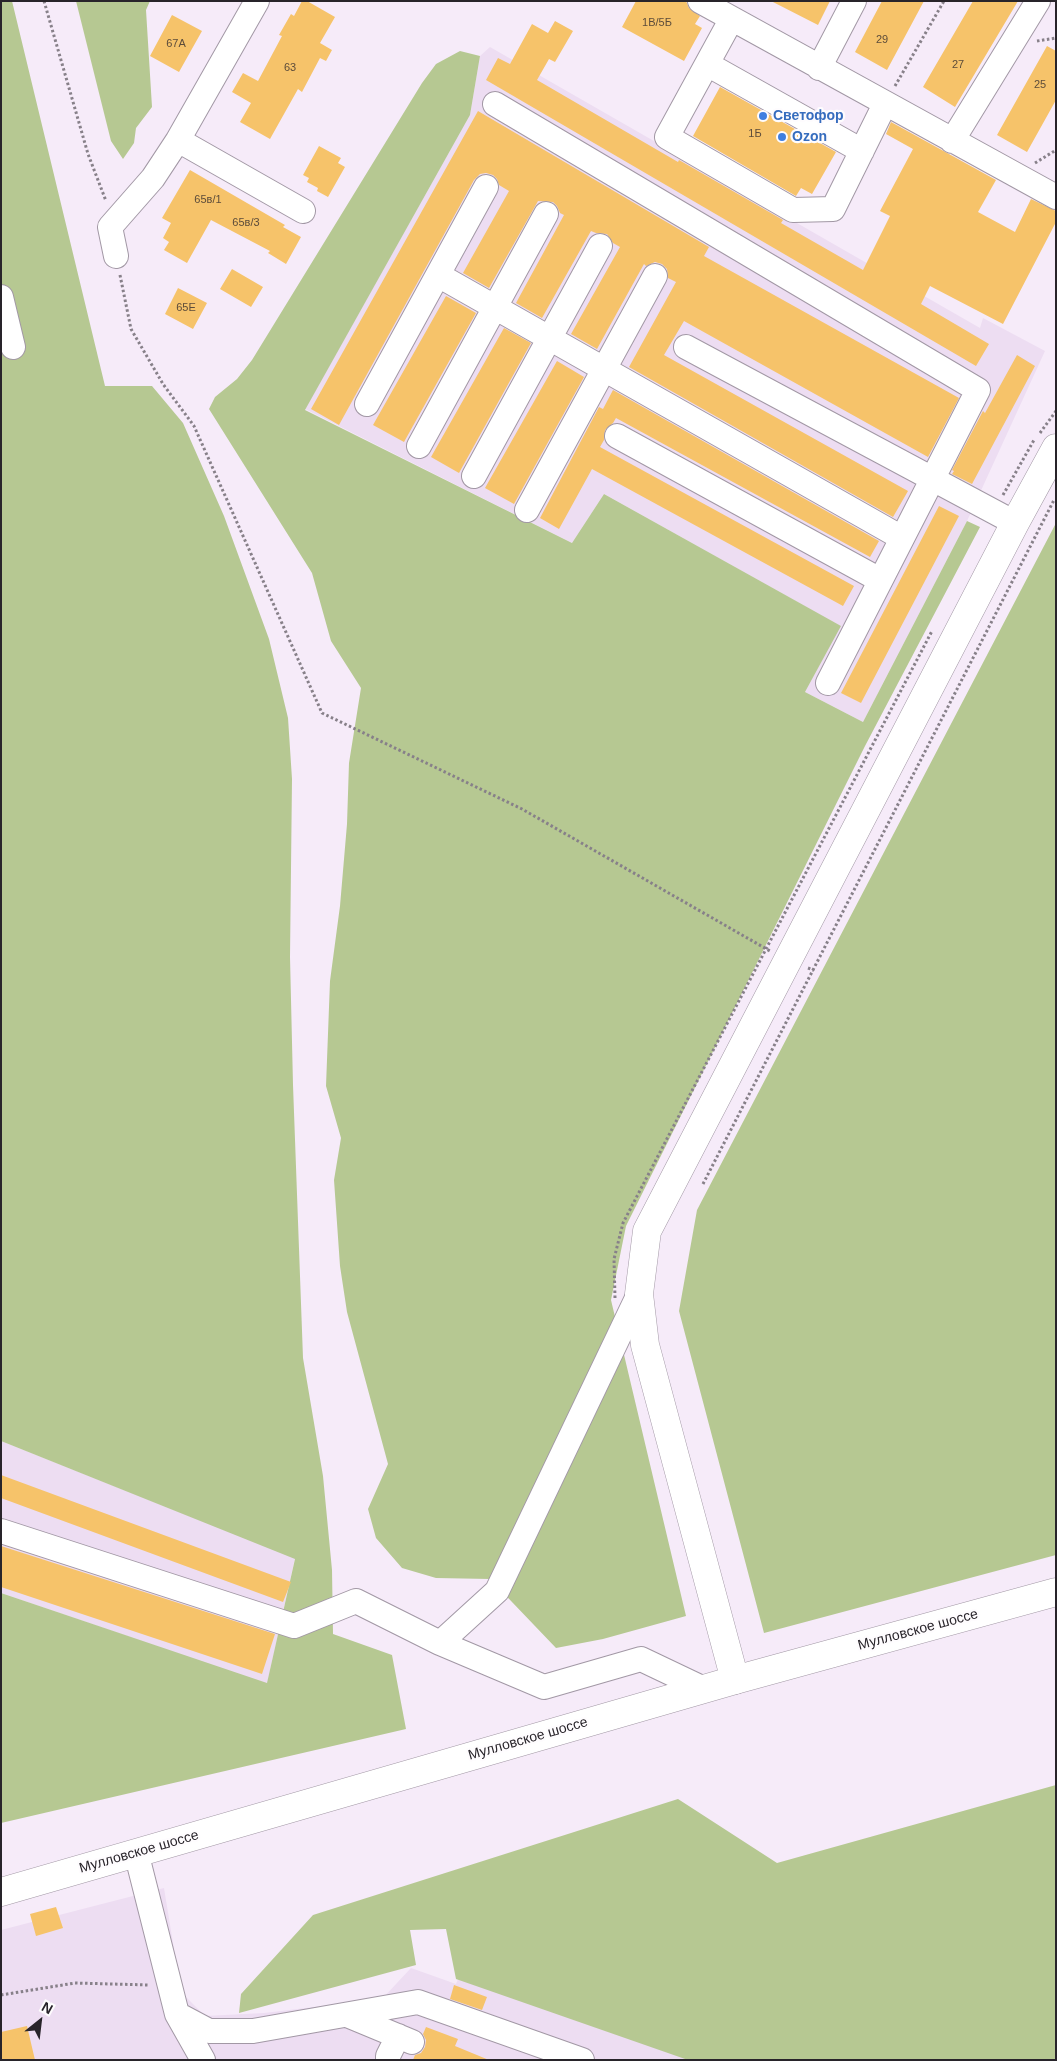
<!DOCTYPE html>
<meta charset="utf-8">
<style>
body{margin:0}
#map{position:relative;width:1057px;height:2061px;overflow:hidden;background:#f6ebf9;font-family:Helvetica,sans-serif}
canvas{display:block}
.frame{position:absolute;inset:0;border:2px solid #28242a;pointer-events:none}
.north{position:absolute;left:15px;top:1996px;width:50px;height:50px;-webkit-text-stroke:4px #fefcfe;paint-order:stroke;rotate:29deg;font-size:14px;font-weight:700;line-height:20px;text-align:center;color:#28242a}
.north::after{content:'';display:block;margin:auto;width:18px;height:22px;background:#28242a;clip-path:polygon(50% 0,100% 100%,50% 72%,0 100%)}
</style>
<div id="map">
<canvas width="1057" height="2061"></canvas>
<div class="frame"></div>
<div class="north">N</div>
</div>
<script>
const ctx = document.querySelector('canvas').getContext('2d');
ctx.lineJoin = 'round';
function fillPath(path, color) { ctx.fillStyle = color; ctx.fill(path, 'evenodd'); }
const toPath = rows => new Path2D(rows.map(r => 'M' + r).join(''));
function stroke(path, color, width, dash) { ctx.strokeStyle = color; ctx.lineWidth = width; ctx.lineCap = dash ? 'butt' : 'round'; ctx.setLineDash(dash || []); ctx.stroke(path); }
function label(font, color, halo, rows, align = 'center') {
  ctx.font = font + ' Helvetica,sans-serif'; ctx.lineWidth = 4.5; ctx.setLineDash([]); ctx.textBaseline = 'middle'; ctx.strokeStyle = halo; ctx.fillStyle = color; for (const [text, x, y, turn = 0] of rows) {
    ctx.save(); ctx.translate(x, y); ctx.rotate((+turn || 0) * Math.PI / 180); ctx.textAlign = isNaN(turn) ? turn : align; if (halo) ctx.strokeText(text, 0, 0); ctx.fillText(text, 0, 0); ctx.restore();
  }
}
const built = toPath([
 [490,47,980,328,983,318,1045,351,967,521,863,722,805,692,840,626,604,494,572,543,305,409,470,115,480,56],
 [1,1441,295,1558,267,1684,1,1593],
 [164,1888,181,1992,205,2016,264,2013,382,1999,411,1968,456,1984,466,1960,732,2060,1,2060,1,1930]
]);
const green = toPath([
 [1,1,12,1,105,386,152,386,183,423,224,516,269,639,288,718,292,779,290,957,293,1085,303,1358,323,1476,332,1570,333,1634,392,1655,406,1729,1,1823,1,1593,267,1683,295,1559,1,1441],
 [76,1,150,1,146,10,152,107,136,128,134,143,123,159,111,141],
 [460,51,480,56,470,115,305,410,572,543,604,494,841,626,805,692,863,722,967,521,980,527,865,746,626,1226,611,1300,686,1616,603,1639,556,1648,490,1579,436,1578,402,1568,376,1538,368,1509,388,1464,347,1312,340,1266,334,1180,341,1138,326,1086,330,981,340,906,347,824,349,763,361,688,331,641,312,573,209,409,215,397,237,379,252,360,422,83,436,64],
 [1056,523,1056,1555,764,1633,679,1311,697,1210],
 [1056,1785,1056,2060,688,2060,456,1979,446,1929,410,1930,416,1965,239,2013,241,1994,313,1915,678,1799,777,1863]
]);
const building = toPath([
 [302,1,307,1,335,17,320,43,332,50,326,61,320,58,302,92,298,89,270,139,240,122,251,103,232,92,243,73,258,81,282,36,279,35,291,14,294,16],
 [636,1,686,1,689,8,700,16,695,24,702,28,684,61,622,27],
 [771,1,830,1,818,25],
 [882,1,924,1,887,70,855,52],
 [973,1,1018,1,955,107,923,87],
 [172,15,202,31,179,72,150,56],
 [555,21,573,31,555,62,549,59,537,80,678,162,679,160,783,220,781,223,863,270,890,216,880,211,913,149,886,134,891,122,996,180,978,212,1015,232,1031,199,1056,211,1056,222,1003,324,930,286,921,304,989,344,976,366,486,80,498,58,510,64,532,24,548,33],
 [1047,46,1056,51,1056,100,1027,152,997,135],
 [720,87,836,152,812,194,801,188,796,196,693,136],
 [478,111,709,247,704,256,959,398,928,457,684,321,664,355,908,491,893,517,629,367,676,282,668,278,667,269,662,264,655,262,646,266,644,264,597,349,571,334,620,247,613,243,607,234,596,233,591,231,542,318,516,303,564,215,560,213,557,206,553,202,538,201,489,288,463,273,509,191,499,185,497,179,493,175,486,173,480,174,474,180,339,425,311,409],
 [319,146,341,158,338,163,345,167,328,197,317,191,318,188,307,182,309,178,303,175],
 [190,170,285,225,283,227,301,237,286,264,268,253,270,251,211,220,187,263,164,250,169,242,163,238,171,223,162,218],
 [232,269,263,287,251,307,220,289],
 [178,288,207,303,193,329,165,314],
 [446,296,476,313,404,442,373,425],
 [504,328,531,343,459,473,431,457],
 [1017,355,1035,366,972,484,952,474,954,471,952,470,983,411,985,413],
 [557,361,584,377,514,504,485,488],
 [613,390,879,541,870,557,616,418,613,423,605,430,604,440,600,447,854,586,843,606,592,469,559,529,540,518,599,407,603,409],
 [939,506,959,516,861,703,841,693],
 [1,1475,291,1582,283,1602,1,1498],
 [1,1546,275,1634,262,1674,1,1587],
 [56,1907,63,1928,36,1936,30,1914],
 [454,1985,487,1997,482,2010,450,1999],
 [27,2026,35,2060,1,2060,1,2032],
 [426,2027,458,2039,455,2046,489,2060,413,2060,415,2055,421,2053,425,2047,426,2040,423,2034]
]);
const path = toPath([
 [44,1,88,154,106,201],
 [1037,41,1056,38],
 [895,86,944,1],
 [1035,163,1056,150],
 [120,275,131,329,163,384,194,426,322,713,522,809,770,951],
 [1040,433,1056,411],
 [1003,495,1034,440],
 [808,968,813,970,1054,500],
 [703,1184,813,970],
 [615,1298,614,1259,623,1223,932,631],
 [1,1995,75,1983,149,1985]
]);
const minor = toPath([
 [700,1,1056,197],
 [731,20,667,137,793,210,833,209,885,104],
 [707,64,862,151],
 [819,68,854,1],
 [495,104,978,390,828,683],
 [178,140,303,211],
 [952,141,1038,1],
 [116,256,110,227,153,178,178,140,257,1],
 [438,275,902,538],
 [1,297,13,347],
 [686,347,1015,523],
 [367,404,486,187],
 [617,436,880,580],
 [419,446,546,214],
 [474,476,600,246],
 [527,510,655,276],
 [1,1531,294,1626,356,1601,440,1643,497,1591,639,1294],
 [440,1643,544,1687,641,1659,704,1689],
 [136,1852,177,2014,203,2060],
 [177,2014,209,2031,253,2031,418,2002,582,2060],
 [347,2015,412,2042],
 [388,2060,388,2056,398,2036]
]);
const major = toPath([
 [735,1680,645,1345,639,1294,647,1231,1015,523,1056,448]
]);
const highway = toPath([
 [1,1892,735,1680,1056,1592]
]);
const markers = [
 [763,116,5,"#3f7fe0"],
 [782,137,5,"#3f7fe0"]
];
const numberNames = [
 ["1В/5Б",657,23],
 ["29",882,40],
 ["67А",176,44],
 ["27",958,65],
 ["63",290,68],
 ["25",1040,85],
 ["1Б",755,134],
 ["65в/1",208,200],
 ["65в/3",246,223],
 ["65Е",186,308]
];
const shopNames = [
 ["Светофор",773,116],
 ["Ozon",792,137]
];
const streetNames = [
 ["Мулловское шоссе",918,1630,-15],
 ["Мулловское шоссе",528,1739,-16],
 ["Мулловское шоссе",139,1852,-16]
];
fillPath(built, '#edddf2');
fillPath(green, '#b6c892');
fillPath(building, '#f6c36a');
stroke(minor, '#a298a5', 26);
stroke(major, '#a298a5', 29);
stroke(highway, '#a298a5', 29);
stroke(path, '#878089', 3, [2.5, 2.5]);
stroke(minor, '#fff', 24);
stroke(major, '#fff', 28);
stroke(highway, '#fff', 28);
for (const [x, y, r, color] of markers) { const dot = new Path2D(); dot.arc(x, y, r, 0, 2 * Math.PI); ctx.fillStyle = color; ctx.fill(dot); stroke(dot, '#fefcfe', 2); }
label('11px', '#5c4c3a', null, numberNames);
label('bold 14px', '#366cbe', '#fefcfe', shopNames, 'left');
label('14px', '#28242a', '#fefcfe', streetNames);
</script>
